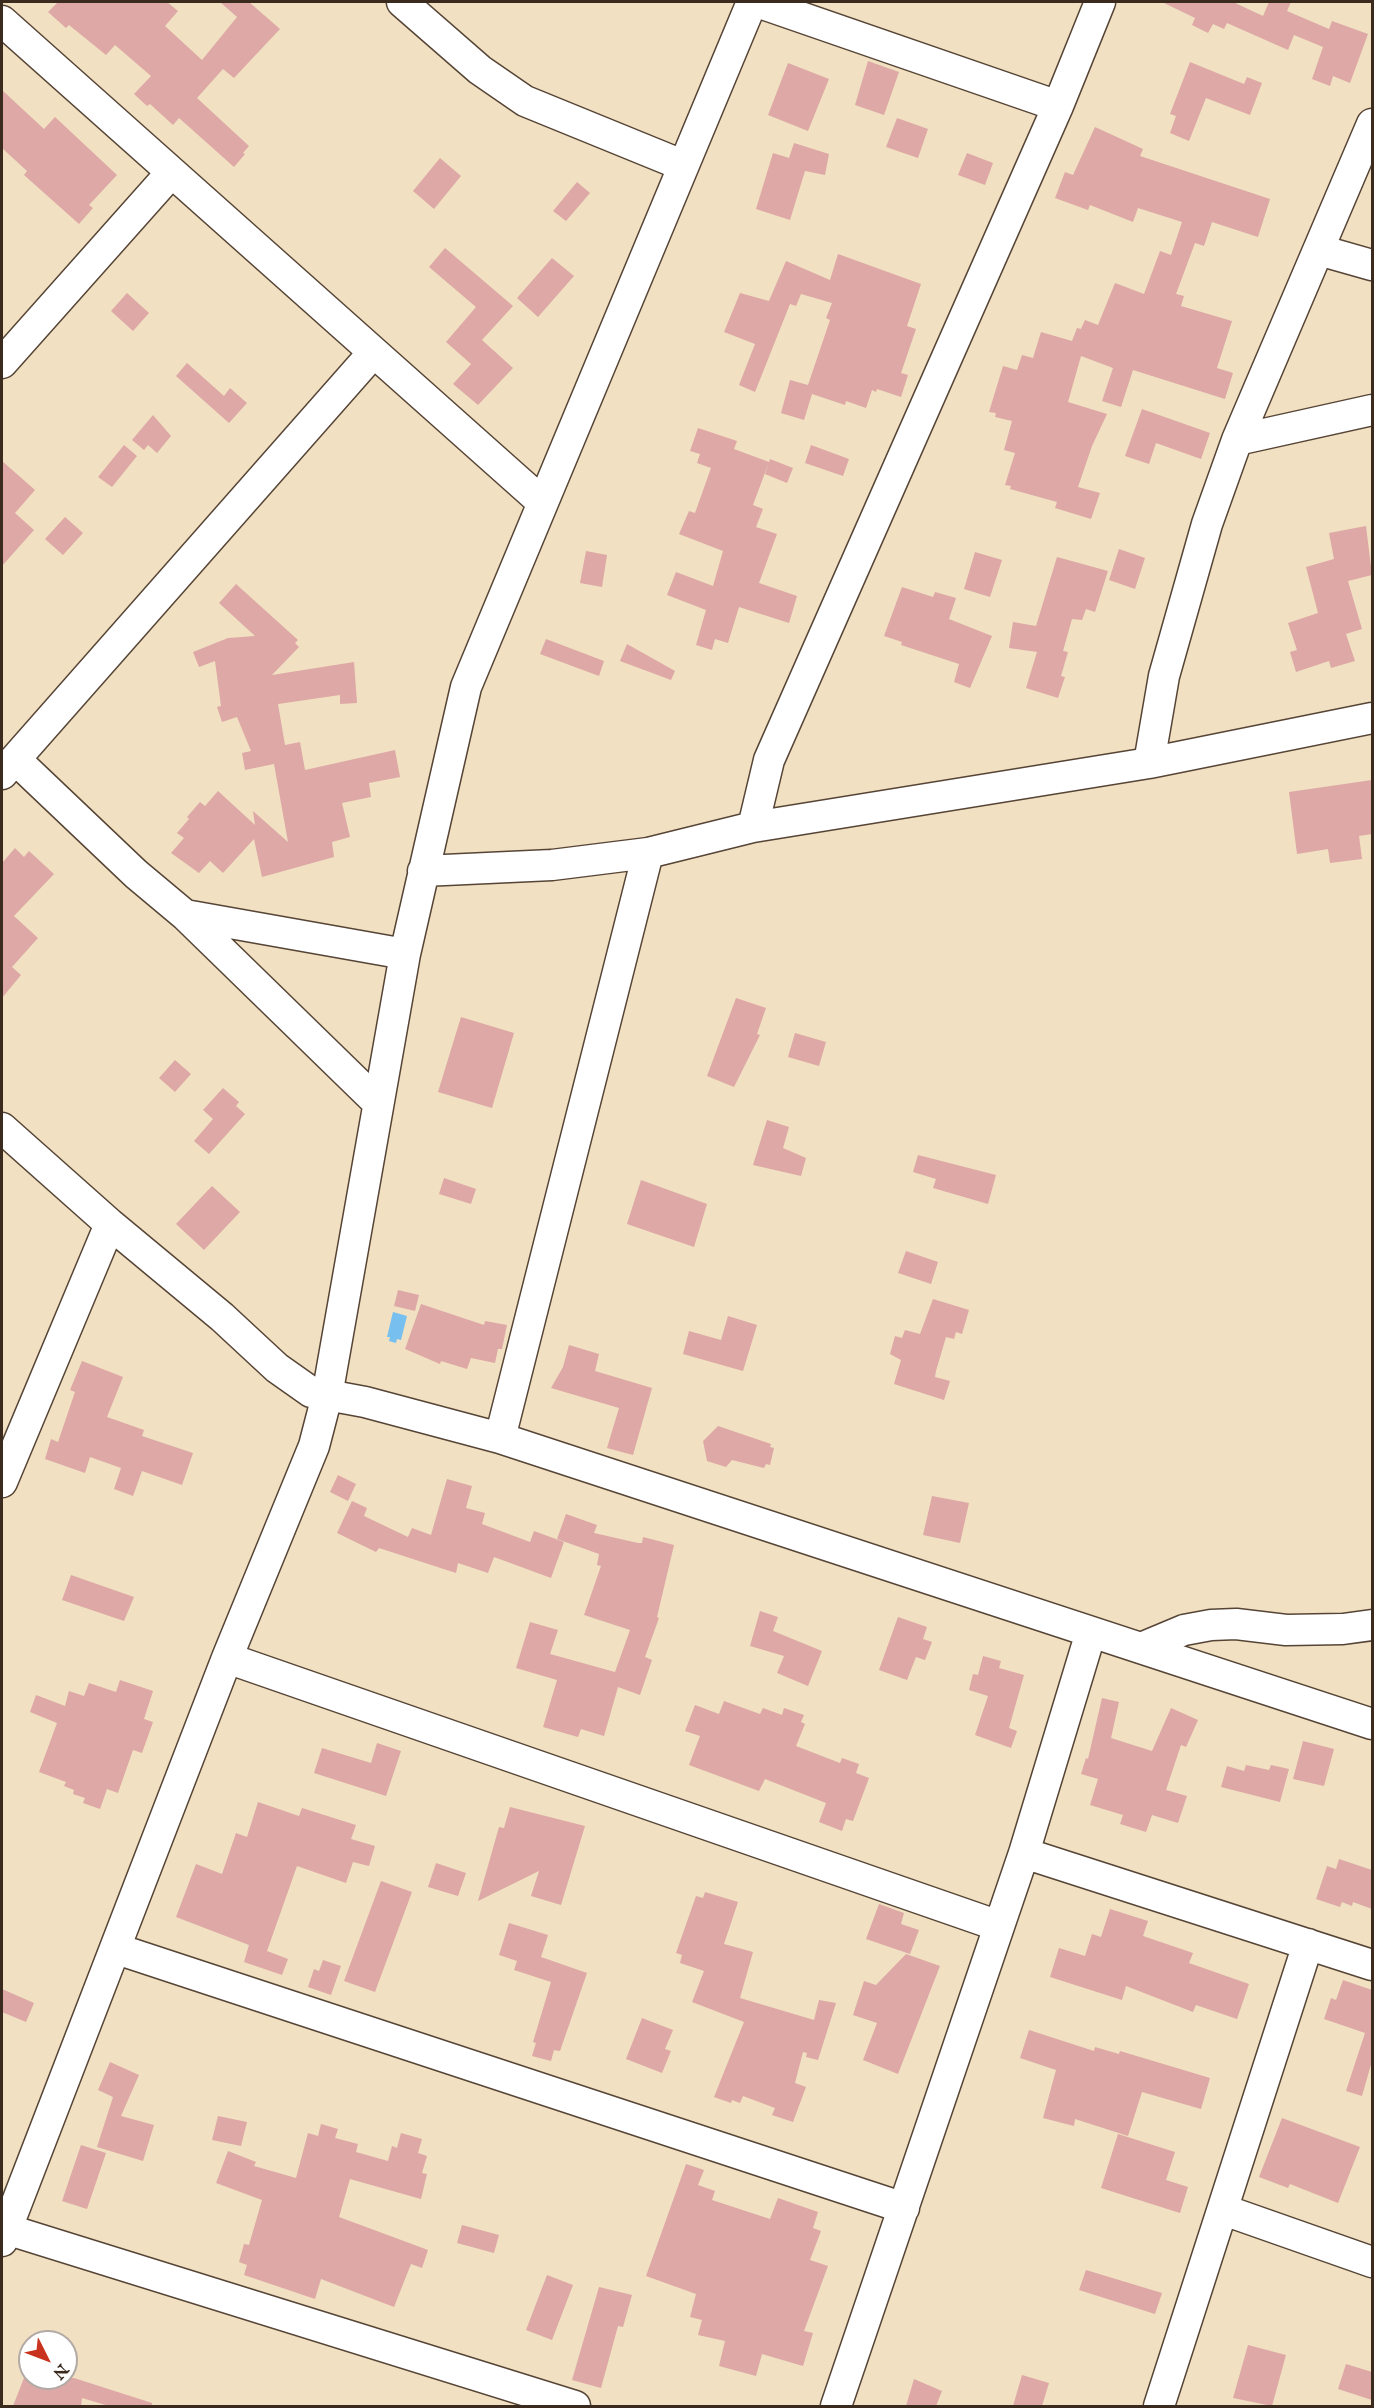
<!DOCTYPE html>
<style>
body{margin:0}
#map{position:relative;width:1374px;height:2408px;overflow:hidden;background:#f1e0c1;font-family:"IM FELL English",serif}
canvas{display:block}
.frame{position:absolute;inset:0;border:3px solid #3b2a1e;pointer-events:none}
.north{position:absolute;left:18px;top:2330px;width:60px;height:60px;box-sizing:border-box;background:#fff;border:2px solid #b1aaa5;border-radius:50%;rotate:132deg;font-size:16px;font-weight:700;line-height:24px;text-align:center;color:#3b2a1e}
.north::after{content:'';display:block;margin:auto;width:21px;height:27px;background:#c8321e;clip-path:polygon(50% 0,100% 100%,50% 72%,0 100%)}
</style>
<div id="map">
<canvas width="1374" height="2408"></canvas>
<div class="frame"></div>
<div class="north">N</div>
</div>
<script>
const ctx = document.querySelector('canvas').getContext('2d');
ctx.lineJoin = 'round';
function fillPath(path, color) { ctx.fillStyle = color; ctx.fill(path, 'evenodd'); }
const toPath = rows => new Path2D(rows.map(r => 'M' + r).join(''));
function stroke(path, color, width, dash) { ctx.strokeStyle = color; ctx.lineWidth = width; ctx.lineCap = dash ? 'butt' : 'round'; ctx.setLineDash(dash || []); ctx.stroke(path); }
const water = toPath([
 [393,1312,407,1316,401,1340,397,1339,396,1343,389,1341,390,1337,387,1337]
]);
const building = toPath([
 [58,2,167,2,178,11,165,26,202,60,237,17,220,2,249,2,280,29,234,78,223,69,197,98,249,146,243,153,245,154,234,167,179,118,173,125,150,104,147,106,134,94,151,76,115,45,106,55,69,25,66,28,48,12],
 [1162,2,1233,2,1263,16,1269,2,1291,2,1287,11,1329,29,1332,21,1368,34,1350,83,1333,76,1330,86,1312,79,1323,47,1294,35,1288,50,1227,23,1224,29,1213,24,1208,33,1192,25,1195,18],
 [868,61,899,72,884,115,855,105],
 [1190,62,1244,84,1247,77,1262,83,1250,115,1206,98,1189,141,1170,133,1176,116,1170,114],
 [788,63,829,79,808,131,768,115],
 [2,90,44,129,55,117,117,175,89,205,93,208,79,224,24,175,27,171,2,148],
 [897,118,928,129,918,158,886,147],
 [1095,127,1143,149,1140,156,1270,199,1258,237,1212,222,1204,246,1195,243,1176,294,1184,296,1181,306,1232,321,1217,368,1233,373,1225,399,1133,370,1121,407,1102,401,1113,368,1081,356,1068,402,1107,414,1092,446,1078,487,1100,493,1091,519,1055,508,1057,502,1010,489,1011,486,1005,485,1015,453,1004,450,1012,421,995,417,996,413,989,412,1003,366,1017,370,1022,355,1033,358,1041,332,1072,341,1077,328,1081,329,1085,320,1098,325,1115,283,1144,294,1160,251,1171,255,1182,222,1138,208,1133,222,1090,205,1088,210,1055,198,1065,172,1073,175],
 [794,143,829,154,825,175,805,171,790,220,756,209,773,153,789,158],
 [967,153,993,163,985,185,958,175],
 [440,158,461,176,434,209,413,191],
 [577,182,590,193,566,221,553,211],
 [445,248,513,306,482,340,513,368,478,405,453,384,471,364,446,342,476,307,429,267],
 [838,254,921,284,907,326,916,329,901,373,908,375,901,397,877,389,876,392,872,390,866,408,846,401,845,405,812,394,804,420,781,413,790,380,808,385,830,320,826,318,832,303,801,294,796,306,790,304,755,392,739,385,755,344,724,332,740,293,769,301,786,261,830,280],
 [552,258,574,276,538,317,517,298],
 [127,293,149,313,133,331,111,311],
 [187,363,224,396,230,388,247,403,229,423,176,376],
 [1142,409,1210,433,1201,459,1156,443,1149,464,1125,456],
 [153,415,171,436,157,453,148,445,144,450,132,440],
 [698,428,737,441,734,449,769,462,753,505,763,509,756,527,777,534,759,583,797,596,789,623,739,607,728,643,715,639,712,650,696,645,706,610,667,595,676,572,713,586,723,551,679,534,689,511,695,513,711,468,697,463,700,454,690,451],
 [124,445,137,456,112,487,98,477],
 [811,445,849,459,843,476,805,463],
 [770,459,793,468,787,483,765,474],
 [2,461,35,490,15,513,34,530,2,566],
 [65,517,83,533,63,555,45,539],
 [1366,526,1372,575,1348,581,1362,629,1346,634,1355,661,1331,668,1329,661,1296,672,1290,652,1297,650,1288,623,1318,613,1306,567,1334,559,1329,533],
 [1119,549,1145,558,1135,589,1109,580],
 [586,551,607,555,602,587,580,583],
 [975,552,1002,560,990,597,964,589],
 [1057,557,1108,571,1095,612,1086,609,1082,620,1072,619,1063,651,1068,652,1061,676,1065,677,1058,698,1026,688,1037,652,1009,648,1013,622,1036,626],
 [236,584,298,640,295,643,299,647,272,675,354,662,357,703,340,704,340,695,278,704,285,745,300,742,305,770,395,750,400,777,369,783,371,797,342,803,350,837,332,842,334,857,262,877,254,839,223,873,210,861,199,873,171,853,184,838,177,833,189,819,187,817,200,802,205,806,218,791,255,825,253,811,288,842,274,764,245,770,242,753,251,751,237,717,222,722,217,707,221,706,215,661,199,667,193,652,228,638,255,636,219,603],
 [902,587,933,597,935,592,956,598,949,619,992,636,970,688,954,682,959,664,901,645,902,642,884,636],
 [546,639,604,661,599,676,540,654],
 [627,644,675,671,671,680,620,661],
 [1372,780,1372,834,1359,836,1362,859,1330,863,1328,849,1297,854,1289,792],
 [15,848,24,857,29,851,54,874,14,916,38,938,12,967,21,975,2,998,2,863],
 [736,998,766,1008,757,1034,760,1035,734,1087,707,1076],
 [461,1017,514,1033,492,1108,438,1092],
 [795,1033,826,1042,819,1066,788,1057],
 [175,1060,191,1074,175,1092,159,1078],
 [223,1088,239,1102,236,1106,245,1114,209,1154,194,1141,213,1119,203,1110],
 [767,1120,789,1127,783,1148,806,1158,801,1176,753,1165],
 [918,1155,996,1175,988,1204,933,1188,936,1179,913,1172],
 [444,1178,476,1189,471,1204,439,1194],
 [641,1180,707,1204,694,1247,627,1224],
 [212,1186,240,1212,204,1250,176,1224],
 [906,1251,938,1262,931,1284,898,1273],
 [398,1290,419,1295,415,1311,394,1306],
 [933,1299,969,1310,962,1334,956,1332,954,1339,946,1337,936,1371,935,1377,950,1381,944,1400,894,1384,901,1360,890,1354,895,1336,902,1338,905,1330,920,1334],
 [421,1304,484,1325,485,1321,507,1325,502,1349,498,1349,495,1363,471,1358,467,1369,441,1361,440,1364,405,1349],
 [728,1316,757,1325,743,1371,683,1354,689,1331,721,1340],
 [569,1345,599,1354,595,1371,652,1388,633,1455,607,1448,619,1408,551,1388,563,1367],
 [82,1361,123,1377,107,1417,144,1430,142,1436,193,1453,182,1485,142,1471,133,1496,114,1489,121,1468,90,1457,85,1473,45,1459,51,1439,58,1442,75,1392,70,1390],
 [718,1426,771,1444,770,1447,774,1448,770,1465,766,1464,764,1468,732,1460,726,1467,707,1461,703,1441],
 [338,1475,356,1484,348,1501,330,1492],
 [447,1479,472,1486,466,1508,485,1513,482,1524,530,1542,534,1531,564,1542,551,1578,494,1557,488,1573,458,1563,456,1573,379,1548,376,1552,337,1533,352,1501,367,1508,364,1516,408,1537,412,1528,431,1535],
 [932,1496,969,1503,960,1543,923,1535],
 [566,1514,597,1525,594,1533,638,1543,642,1543,643,1537,674,1545,657,1617,659,1618,645,1657,652,1660,640,1695,618,1687,604,1736,581,1729,578,1737,543,1727,557,1680,516,1668,530,1622,558,1630,550,1654,615,1672,630,1630,584,1615,601,1566,597,1565,599,1554,557,1539],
 [71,1575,134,1597,124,1621,62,1600],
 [760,1611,778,1617,773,1631,822,1651,808,1686,777,1673,784,1656,750,1646],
 [898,1617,927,1627,923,1639,932,1642,925,1660,916,1657,907,1680,879,1670],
 [983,1656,1001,1661,999,1668,1024,1675,1009,1728,1017,1731,1011,1748,975,1735,988,1696,969,1690,973,1674,978,1675],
 [120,1680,153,1691,144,1719,153,1722,142,1753,133,1750,118,1793,107,1789,100,1809,83,1803,85,1798,73,1794,74,1790,64,1786,66,1782,39,1772,57,1723,30,1712,36,1695,65,1706,69,1691,84,1696,89,1683,116,1692],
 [1102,1698,1119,1702,1111,1738,1152,1751,1171,1708,1198,1720,1186,1747,1181,1745,1166,1790,1187,1796,1178,1823,1152,1815,1146,1832,1120,1824,1123,1815,1090,1805,1098,1779,1081,1774,1086,1758,1088,1759],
 [724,1701,760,1714,763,1708,782,1715,784,1708,804,1715,801,1722,805,1724,796,1746,840,1763,842,1758,859,1764,856,1773,869,1778,853,1821,846,1819,842,1831,819,1822,826,1803,765,1779,759,1791,689,1765,700,1736,685,1731,695,1705,719,1714],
 [1303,1741,1334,1749,1324,1786,1293,1779],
 [377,1743,401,1751,386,1796,314,1773,322,1748,371,1763],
 [1246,1765,1269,1770,1271,1765,1289,1769,1280,1802,1221,1787,1227,1766,1244,1771],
 [258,1802,299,1816,302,1808,356,1825,351,1839,375,1846,369,1866,353,1862,346,1883,297,1866,267,1951,288,1959,282,1975,244,1962,249,1945,176,1917,196,1864,222,1874,236,1833,247,1837],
 [510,1807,585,1826,561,1905,531,1896,539,1871,478,1901,499,1827,504,1828],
 [1339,1859,1372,1870,1372,1909,1353,1902,1352,1906,1342,1902,1340,1907,1316,1899,1327,1866,1336,1869],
 [436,1863,466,1873,458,1896,428,1887],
 [381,1881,412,1892,375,1992,344,1981],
 [705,1892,738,1902,724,1944,753,1952,740,1998,814,2020,819,2000,836,2003,818,2060,806,2057,807,2053,803,2052,795,2083,806,2087,793,2122,772,2115,775,2108,743,2096,740,2103,732,2100,731,2103,714,2097,744,2022,692,2002,704,1971,680,1963,682,1955,676,1953,696,1896,703,1898],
 [879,1904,904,1913,901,1924,919,1930,910,1954,866,1939],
 [1110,1909,1148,1921,1143,1936,1193,1953,1189,1963,1249,1984,1237,2019,1196,2005,1193,2012,1126,1986,1122,2000,1050,1977,1059,1948,1085,1956,1092,1934,1101,1937],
 [509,1923,548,1935,541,1957,587,1973,560,2051,554,2050,551,2061,532,2056,536,2043,533,2042,551,1982,514,1970,517,1961,499,1955],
 [906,1954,940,1966,898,2074,863,2060,877,2023,853,2015,864,1981,876,1985],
 [323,1960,341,1966,331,1995,308,1987,314,1969,319,1971],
 [1343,1980,1372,1990,1372,2061,1362,2096,1346,2091,1365,2033,1324,2019,1331,1998,1336,2000],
 [2,1989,34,2003,26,2022,2,2012],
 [642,2018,673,2030,665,2049,671,2051,662,2073,626,2059],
 [1029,2030,1094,2051,1095,2047,1119,2054,1120,2051,1210,2078,1201,2109,1142,2092,1128,2136,1075,2119,1074,2126,1043,2118,1056,2070,1020,2058],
 [110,2062,139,2075,121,2116,154,2125,143,2161,97,2147,113,2097,98,2090],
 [218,2116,247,2122,241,2146,212,2140],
 [1282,2118,1360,2147,1338,2203,1290,2184,1288,2188,1259,2177],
 [321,2124,338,2129,335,2138,358,2144,356,2152,388,2161,392,2146,397,2148,401,2133,422,2139,418,2153,427,2156,422,2173,427,2174,421,2199,350,2179,339,2217,428,2250,422,2268,411,2264,394,2307,321,2279,315,2299,244,2275,247,2265,239,2262,244,2244,249,2245,262,2200,216,2183,228,2151,256,2162,254,2166,296,2178,308,2133,318,2136],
 [1118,2134,1175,2152,1166,2180,1188,2187,1180,2213,1101,2188],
 [81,2145,106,2153,87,2209,62,2201],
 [686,2164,704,2170,698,2185,715,2191,712,2200,770,2219,778,2198,818,2212,813,2228,821,2231,810,2260,828,2266,804,2331,813,2333,803,2366,762,2354,756,2376,719,2366,725,2341,698,2335,702,2320,690,2317,696,2294,646,2276],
 [462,2225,499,2235,494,2253,457,2243],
 [1086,2270,1162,2293,1155,2314,1079,2290],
 [547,2275,573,2285,552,2340,526,2330],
 [599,2287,632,2295,623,2327,618,2326,601,2388,572,2380],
 [1248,2345,1286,2355,1272,2406,1233,2398],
 [1346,2364,1372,2372,1372,2400,1338,2389],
 [1022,2375,1049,2383,1042,2406,1013,2406],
 [24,2378,74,2378,152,2403,152,2406,109,2406,82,2398,81,2406,13,2406],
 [914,2379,942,2391,936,2406,906,2406]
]);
const minor = toPath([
 [402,2,480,70,525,101,682,165],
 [757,2,1058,106],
 [2,21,542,502],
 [1319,250,1372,265],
 [2,363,171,173],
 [1237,440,1372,410],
 [15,759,136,874,185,915,405,954],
 [1149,763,1164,676,1207,524,1237,440,1372,124],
 [2,774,373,353],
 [753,827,769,760,1058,106,1100,2],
 [423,871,552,865,648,853,753,827,1149,763,1372,718],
 [185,915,377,1102],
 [2,1128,110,1224,222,1317,277,1368,311,1392,365,1402,500,1438,1372,1724],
 [500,1438,648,853],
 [2,1482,110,1224],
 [1141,1648,1184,1630,1211,1625,1236,1624,1286,1630,1343,1629,1372,1625],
 [227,1658,999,1926],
 [1024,1853,1372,1965],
 [117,1949,904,2208],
 [1224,2210,1372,2262],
 [6,2229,575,2406],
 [2,2241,227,1658,314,1446,327,1396,405,954,466,687,752,2],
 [836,2406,1024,1853,1091,1632],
 [1159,2406,1308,1944]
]);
fillPath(water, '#76bfef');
fillPath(building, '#dda8a6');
stroke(minor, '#564536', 33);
stroke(minor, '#fff', 30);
</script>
